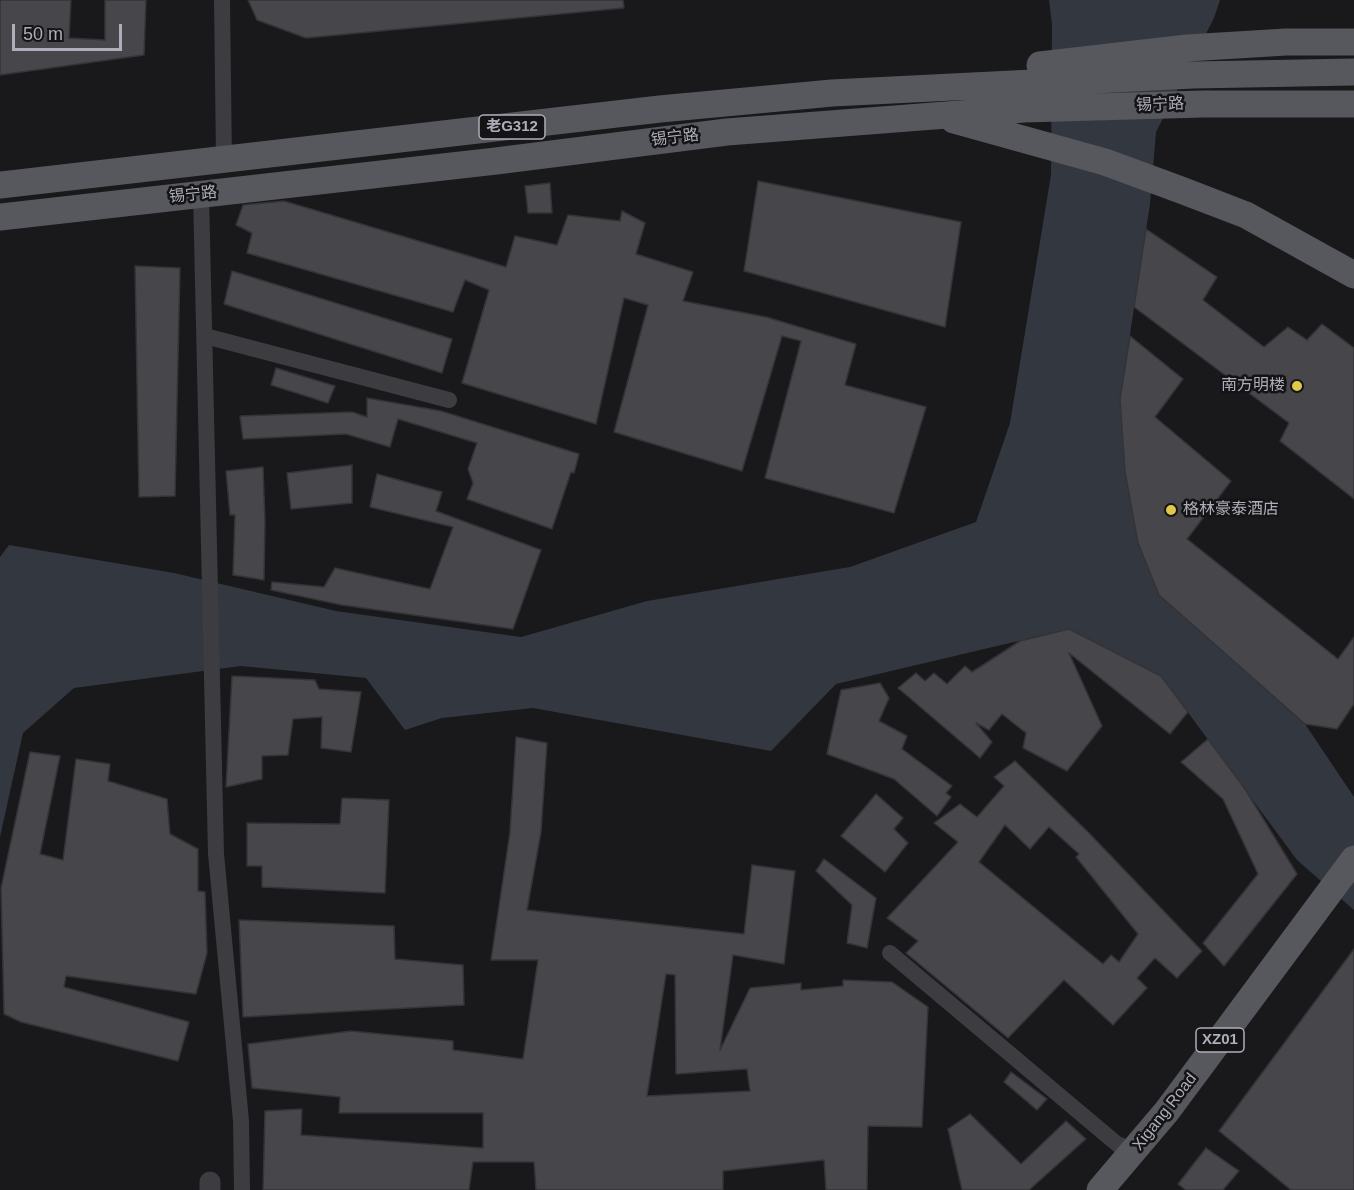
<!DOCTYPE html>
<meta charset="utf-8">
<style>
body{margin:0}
#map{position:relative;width:1354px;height:1190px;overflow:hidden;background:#19191b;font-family:Helvetica,sans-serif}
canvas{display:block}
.scale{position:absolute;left:12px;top:24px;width:110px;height:27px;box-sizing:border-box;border:3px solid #adaeb9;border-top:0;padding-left:8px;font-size:18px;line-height:21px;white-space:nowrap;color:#adaeb9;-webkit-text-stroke:4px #141416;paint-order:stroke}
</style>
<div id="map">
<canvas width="1354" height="1190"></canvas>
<div class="scale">50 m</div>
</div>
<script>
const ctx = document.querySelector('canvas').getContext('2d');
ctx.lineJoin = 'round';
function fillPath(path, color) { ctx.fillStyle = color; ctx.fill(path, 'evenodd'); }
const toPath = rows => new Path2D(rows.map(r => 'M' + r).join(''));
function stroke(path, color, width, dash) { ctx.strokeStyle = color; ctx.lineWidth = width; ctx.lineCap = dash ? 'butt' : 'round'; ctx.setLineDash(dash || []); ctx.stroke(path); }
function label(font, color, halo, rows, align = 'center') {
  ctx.font = font + ' Helvetica,"Noto Sans SC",sans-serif'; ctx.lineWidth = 5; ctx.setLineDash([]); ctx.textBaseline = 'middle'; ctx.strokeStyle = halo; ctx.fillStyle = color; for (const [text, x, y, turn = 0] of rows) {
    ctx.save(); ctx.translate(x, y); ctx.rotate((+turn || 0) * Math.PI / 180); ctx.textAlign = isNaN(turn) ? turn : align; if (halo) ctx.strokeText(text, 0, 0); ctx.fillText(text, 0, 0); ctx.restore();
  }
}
const water = toPath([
 [1049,0,1220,0,1214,18,1156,132,1150,204,1120,399,1138,543,1159,595,1305,724,1354,797,1354,910,1297,860,1161,676,1069,629,836,684,771,751,533,708,442,718,405,730,366,678,241,666,74,688,23,733,0,837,0,557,9,545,174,573,336,611,521,637,647,601,850,567,976,522,1010,423,1051,175,1052,24]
]);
const building = toPath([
 [0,0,71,0,69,38,105,40,105,0,146,0,144,55,0,75,0,0],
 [248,0,623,0,624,8,306,38,257,20,248,0],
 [758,181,961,222,945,327,744,271,758,181],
 [550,183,552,213,528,213,525,186,550,183],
 [284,201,506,267,515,236,557,245,568,215,620,221,622,211,645,223,636,254,693,272,683,301,766,317,856,344,845,385,926,407,894,513,765,478,801,341,782,336,742,471,614,432,648,305,624,298,596,424,462,383,489,290,465,280,453,312,247,253,252,233,236,225,243,205,284,201],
 [1146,229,1217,277,1203,300,1264,347,1288,327,1307,340,1322,324,1354,348,1354,499,1280,441,1289,423,1134,307,1146,229],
 [135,266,180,268,175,496,139,497,135,266],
 [232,271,452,339,442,373,224,304,232,271],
 [1130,336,1183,379,1155,417,1231,481,1187,539,1338,659,1354,637,1354,704,1337,729,1305,724,1159,595,1138,543,1125,472,1120,399,1130,336],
 [276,368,335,386,328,403,271,385,276,368],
 [367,398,441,411,579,454,574,473,571,472,552,529,467,499,473,483,468,469,477,443,398,419,390,447,346,434,243,439,240,416,352,412,367,417,367,398],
 [352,465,352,503,291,509,287,473,352,465],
 [263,467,265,521,264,580,233,575,235,515,230,515,226,471,263,467],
 [377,474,442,492,436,511,541,550,513,629,342,605,271,590,272,582,324,587,335,568,430,589,453,527,370,507,377,474],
 [1069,629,1161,676,1188,712,1170,734,1069,653,1102,726,1067,771,1023,748,1026,733,1002,714,989,730,976,723,992,742,980,758,898,688,916,673,925,681,934,673,947,684,965,666,972,672,1020,641,1069,629],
 [232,676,315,680,319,689,361,692,351,752,321,748,322,717,293,719,288,755,262,756,262,779,226,787,232,676],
 [880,683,889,698,879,721,907,736,902,749,952,786,946,793,951,797,937,816,894,779,827,754,841,690,880,683],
 [516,737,547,743,541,832,527,910,744,934,752,865,795,871,784,964,733,955,720,1050,750,988,801,983,801,990,843,986,843,980,892,982,928,1007,922,1127,868,1126,867,1190,826,1190,824,1160,723,1171,723,1190,536,1190,534,1162,473,1162,469,1190,263,1190,265,1111,302,1109,301,1135,483,1148,483,1113,339,1113,340,1097,252,1088,248,1044,351,1031,453,1041,453,1050,523,1059,538,960,491,960,510,832,516,737],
 [666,974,675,975,676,1074,747,1069,750,1091,647,1096,666,974],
 [1208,739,1245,789,1297,874,1224,966,1203,943,1258,874,1223,799,1181,762,1208,739],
 [30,752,60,756,40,854,63,860,76,759,110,764,108,781,167,799,170,834,198,849,198,891,205,892,207,953,196,994,66,976,64,987,189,1022,178,1061,21,1022,4,1014,1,888,30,752],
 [1015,761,1090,834,1202,951,1177,978,1155,958,1137,978,1147,988,1113,1025,1064,980,1008,1038,906,953,918,941,887,918,958,842,934,823,960,804,977,817,1004,786,994,777,1015,761],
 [1005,825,1030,849,1049,827,1079,854,1076,857,1138,934,1119,962,1111,955,1103,964,979,862,1005,825],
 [876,794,903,818,894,829,908,843,885,872,841,836,876,794],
 [342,798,389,800,385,893,262,887,262,866,247,866,247,823,340,824,342,798],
 [824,859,876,898,867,948,847,943,852,905,816,871,824,859],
 [239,920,394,926,395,959,463,965,464,1005,243,1017,239,920],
 [1354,949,1354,1190,1291,1190,1219,1131,1354,949],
 [1011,1072,1047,1099,1037,1110,1004,1082,1011,1072],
 [970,1114,1021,1164,1066,1121,1086,1139,1029,1190,962,1190,948,1129,970,1114],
 [1206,1148,1239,1171,1223,1190,1186,1190,1178,1184,1206,1148]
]);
const minor = toPath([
 [222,0,224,160],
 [201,194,216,854,241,1121,242,1190],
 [205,336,449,400],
 [890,953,1117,1144,1134,1151]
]);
const tertiary = toPath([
 [210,1190,210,1182]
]);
const primary = toPath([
 [1040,65,1187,48,1286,42,1354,42],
 [954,120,1105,162,1181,190,1246,215,1354,275],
 [0,185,660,109,832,93,1193,75,1354,72],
 [0,217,496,161,727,132,1024,109,1203,104,1354,104],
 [1100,1190,1167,1111,1354,859]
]);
const markers = [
 [1297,386,6,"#e2c84a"],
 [1171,510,6,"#e2c84a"]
];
const shields = [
 [512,127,66],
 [1220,1040,48]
];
const shieldNames = [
 ["老G312",512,127],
 ["XZ01",1220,1040]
];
const streetNames = [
 ["锡宁路",1160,105,-2],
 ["锡宁路",675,138,-7],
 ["锡宁路",193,195,-6],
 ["Xigang Road",1165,1112,-52]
];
const poiNames = [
 ["南方明楼",1285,386],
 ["格林豪泰酒店",1183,510,"left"]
];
fillPath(water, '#323740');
fillPath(building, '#46464b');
stroke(building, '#343337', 1.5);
stroke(minor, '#3c3c41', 16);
stroke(tertiary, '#3c3c41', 21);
stroke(primary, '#57575e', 27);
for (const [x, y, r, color] of markers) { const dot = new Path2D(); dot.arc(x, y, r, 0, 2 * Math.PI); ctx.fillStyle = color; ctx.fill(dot); stroke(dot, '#141416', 2); }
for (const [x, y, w] of shields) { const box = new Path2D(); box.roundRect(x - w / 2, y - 12, w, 24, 4.5); ctx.fillStyle = '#141416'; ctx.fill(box); stroke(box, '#adaeb9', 1.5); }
label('bold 15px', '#adaeb9', null, shieldNames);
label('16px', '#adaeb9', '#141416', streetNames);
label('16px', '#adaeb9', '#141416', poiNames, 'right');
</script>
